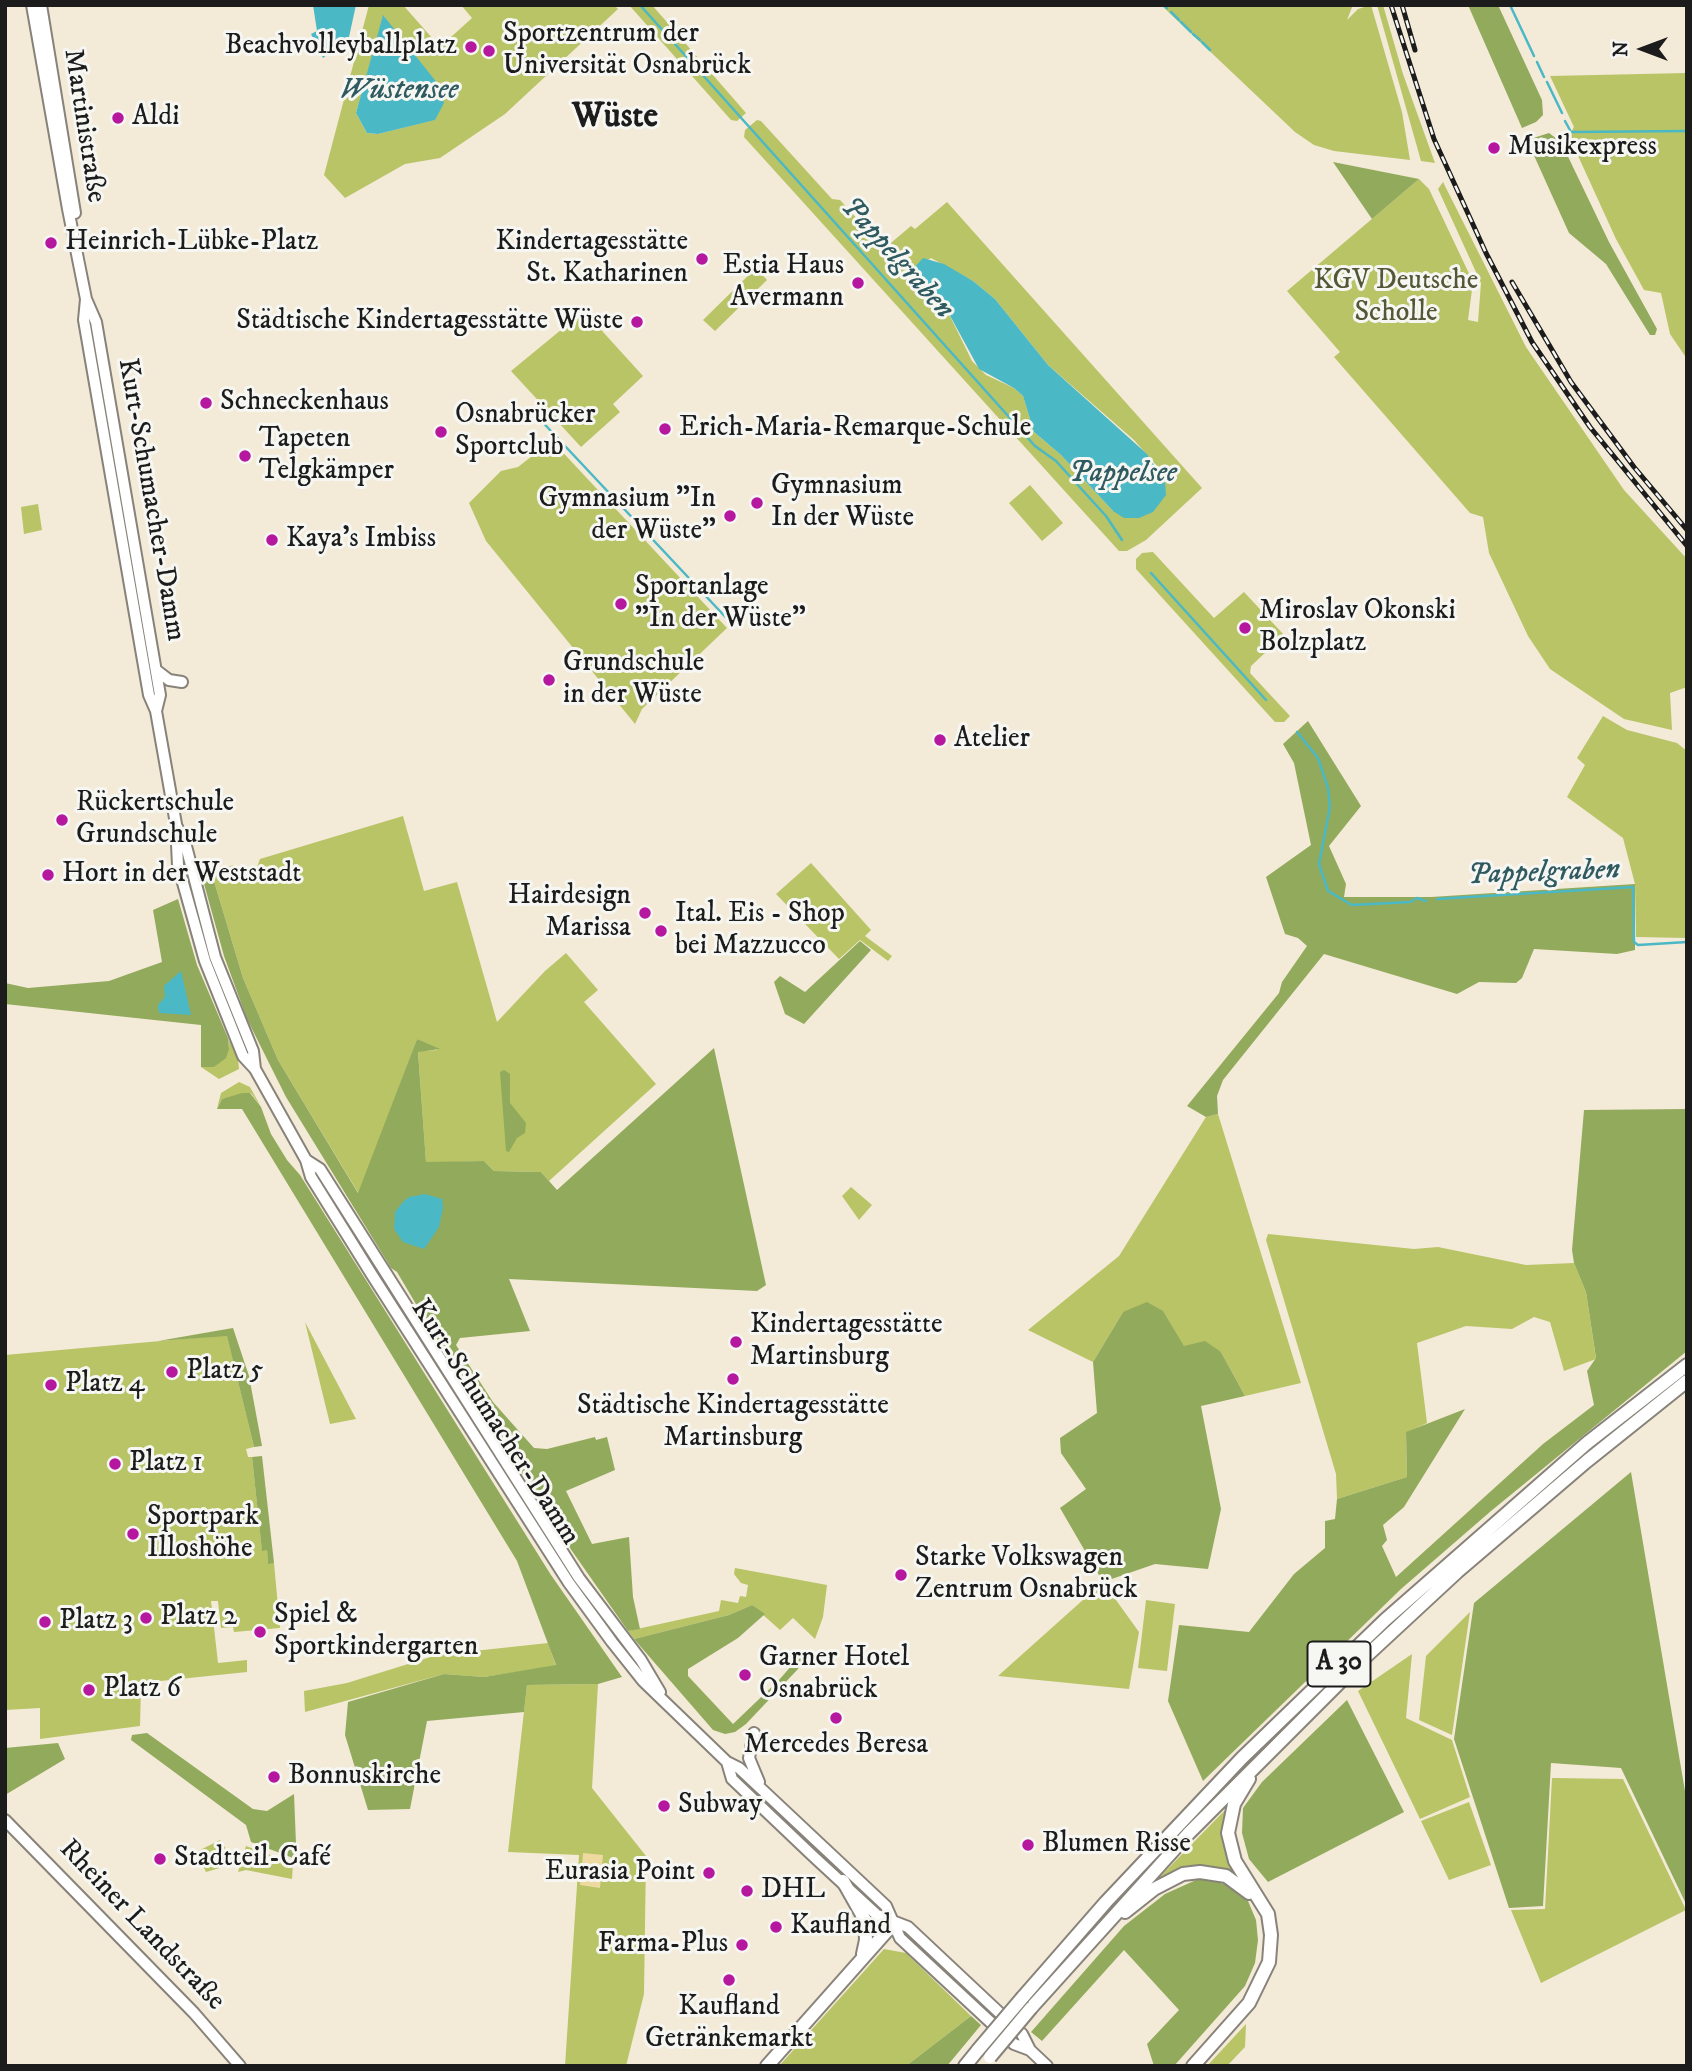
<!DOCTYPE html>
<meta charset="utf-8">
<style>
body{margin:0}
#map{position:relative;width:1692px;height:2071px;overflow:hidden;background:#f4ead8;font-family:"IM FELL DW Pica",serif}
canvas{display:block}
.frame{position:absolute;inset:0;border:7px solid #1c1c1c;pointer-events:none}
.north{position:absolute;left:1608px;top:14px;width:70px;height:70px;-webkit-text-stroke:5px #f6f6f2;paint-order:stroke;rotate:270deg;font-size:19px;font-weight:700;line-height:28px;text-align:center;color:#1c1c1c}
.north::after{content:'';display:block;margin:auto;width:24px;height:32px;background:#1c1c1c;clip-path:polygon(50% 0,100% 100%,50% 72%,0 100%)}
</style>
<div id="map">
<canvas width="1692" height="2071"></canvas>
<div class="frame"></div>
<div class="north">N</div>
</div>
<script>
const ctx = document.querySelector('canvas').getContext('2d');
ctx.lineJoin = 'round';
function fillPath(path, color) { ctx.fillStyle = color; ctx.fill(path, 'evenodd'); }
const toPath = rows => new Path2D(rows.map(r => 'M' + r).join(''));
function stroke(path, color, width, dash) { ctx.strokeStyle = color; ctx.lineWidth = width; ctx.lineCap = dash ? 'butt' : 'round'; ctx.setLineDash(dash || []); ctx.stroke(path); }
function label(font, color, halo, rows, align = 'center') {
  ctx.font = font + ' "IM FELL DW Pica",serif'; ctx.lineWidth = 6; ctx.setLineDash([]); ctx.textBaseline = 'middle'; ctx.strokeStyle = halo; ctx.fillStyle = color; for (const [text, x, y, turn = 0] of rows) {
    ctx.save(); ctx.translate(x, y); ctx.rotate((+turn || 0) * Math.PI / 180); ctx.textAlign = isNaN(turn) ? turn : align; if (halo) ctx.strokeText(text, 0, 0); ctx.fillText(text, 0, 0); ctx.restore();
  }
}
const green = toPath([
 [369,5,403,5,440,47,472,18,461,5,614,5,618,9,505,114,440,158,405,164,345,198,324,175],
 [384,16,434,120,378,134,367,133,356,113],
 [629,5,652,5,746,113,737,121,731,120],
 [1161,5,1353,5,1347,20,1358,9,1371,5,1402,112,1410,160,1334,151,1314,145,1295,132],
 [1377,5,1383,5,1403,74,1435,163,1421,161],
 [1687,73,1687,359,1670,334,1661,293,1644,290,1616,239,1569,136,1574,127,1550,76],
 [757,120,761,121,832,199,840,200,882,246,886,247,911,226,915,229,947,202,1202,488,1146,540,1127,551,1119,551,744,137,745,130],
 [931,258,973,281,995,299,1048,365,1134,440,1156,465,1113,511,1061,455,1034,432,1023,396,1014,388,986,375,972,361,948,312,915,276,915,268],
 [1419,179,1429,189,1473,282,1468,320,1478,322,1481,283,1438,189,1443,182,1526,347,1624,490,1687,559,1687,687,1670,693,1672,730,1624,719,1550,669,1528,636,1489,553,1483,517,1470,513,1334,357,1340,352,1287,291],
 [756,268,767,280,715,331,703,320],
 [584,311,643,376,613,404,620,412,581,447,511,371],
 [550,442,554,443,727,628,642,709,635,724,486,541,469,503,501,471,518,467],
 [1030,485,1063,523,1042,541,1009,503],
 [38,504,42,530,24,534,21,507],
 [1153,552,1214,618,1244,592,1284,635,1251,666,1250,673,1290,716,1284,722,1275,722,1136,569,1136,559,1142,553],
 [1603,716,1627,730,1677,743,1687,751,1687,938,1636,937,1635,884,1623,838,1567,797,1585,765,1577,758],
 [403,816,424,891,457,882,497,1022,545,971,566,953,598,990,584,1002,656,1084,549,1181,541,1172,494,1171,484,1161,426,1163,418,1051,438,1050,417,1039,359,1194,278,1060,243,978,211,871,234,865,237,881,254,875,260,859],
 [811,863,871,930,865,936,892,956,888,961,860,940,839,959,776,894],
 [228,1038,238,1059,239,1069,219,1079,201,1067,214,1067,229,1049],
 [239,1082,250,1087,261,1107,251,1093,222,1099,217,1109,221,1093],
 [1218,1114,1301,1383,1245,1396,1221,1352,1184,1347,1163,1312,1123,1312,1093,1362,1028,1330,1119,1256,1206,1117],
 [851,1187,872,1205,859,1220,842,1196],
 [1268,1234,1414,1249,1438,1247,1526,1265,1574,1263,1586,1292,1596,1359,1564,1371,1550,1322,1534,1317,1512,1329,1466,1326,1417,1343,1427,1423,1406,1433,1407,1477,1337,1499,1336,1474,1266,1240],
 [305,1322,356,1419,330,1424],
 [227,1335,254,1447,246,1449,248,1457,252,1457,262,1550,267,1550,268,1563,274,1563,280,1628,234,1632,233,1627,221,1628,218,1601,211,1601,218,1663,247,1660,247,1672,141,1683,140,1726,40,1739,40,1708,5,1710,5,1355],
 [735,1568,827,1585,823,1617,815,1639,793,1618,780,1630,752,1605,729,1615,634,1639,628,1631,719,1611,721,1600,738,1603,740,1596,746,1597,748,1585,741,1583,734,1574],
 [1103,1582,1139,1632,1129,1689,998,1676],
 [1146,1600,1175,1604,1167,1671,1138,1668],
 [1470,1612,1452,1735,1419,1720,1426,1656],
 [548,1643,556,1666,484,1677,444,1674,305,1712,304,1691,347,1683,437,1655],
 [1412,1654,1406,1718,1452,1740,1470,1797,1420,1819,1358,1691],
 [598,1684,592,1788,646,1856,644,1994,626,2066,565,2066,579,1855,508,1852,527,1685],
 [1552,1778,1623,1779,1686,1910,1541,1983,1511,1910,1545,1909],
 [1469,1802,1491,1865,1449,1880,1421,1821],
 [1228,1807,1242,1881,1222,1871,1152,1885],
 [220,1840,231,1856,230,1865,206,1872,196,1852],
 [246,1846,293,1863,292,1879,246,1870,238,1872],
 [884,1949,906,1953,971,2016,906,2066,779,2066],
 [1246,2024,1245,2047,1227,2066,1207,2066]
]);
const forest = toPath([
 [1468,5,1498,5,1542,100,1543,115,1536,122,1522,128],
 [1549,133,1561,142,1609,242,1657,329,1655,335,1650,335,1606,264,1569,233,1527,140],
 [1333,162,1419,179,1372,219],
 [1308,721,1361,806,1329,846,1346,884,1344,897,1431,897,1635,884,1635,950,1617,954,1534,949,1522,978,1516,983,1479,982,1457,994,1324,954,1223,1080,1217,1096,1218,1114,1206,1117,1187,1106,1279,993,1282,982,1307,946,1298,938,1285,934,1266,877,1311,845,1294,763,1283,744],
 [211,871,243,978,278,1060,358,1193,417,1039,440,1049,418,1052,426,1162,484,1161,494,1171,541,1172,557,1190,714,1048,766,1285,757,1291,509,1279,530,1331,460,1338,456,1345,493,1402,534,1448,547,1449,595,1437,596,1440,607,1437,615,1470,566,1491,592,1544,629,1537,633,1597,640,1629,628,1631,572,1551,449,1360,397,1272,391,1268,286,1097,247,1019,224,956,201,873],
 [178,899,197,965,228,1038,229,1049,226,1058,214,1067,201,1067,201,1025,5,1004,5,983,28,988,109,981,162,962,153,910],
 [860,941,871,950,804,1024,785,1014,774,982,780,976,805,992],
 [504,1070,510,1074,510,1103,526,1123,525,1133,517,1138,509,1152,506,1151,500,1072],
 [242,1093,250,1093,261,1107,271,1134,287,1160,300,1175,551,1575,622,1677,598,1684,527,1685,524,1712,427,1721,410,1809,368,1810,345,1735,348,1702,444,1674,484,1677,556,1665,517,1561,242,1109,217,1109,222,1099],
 [1687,1109,1687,1351,1491,1511,1401,1589,1203,1781,1168,1701,1179,1625,1249,1632,1294,1574,1325,1548,1325,1521,1335,1519,1337,1499,1407,1477,1406,1432,1465,1409,1404,1507,1383,1525,1387,1540,1382,1546,1396,1577,1543,1444,1594,1405,1587,1371,1596,1358,1586,1292,1574,1263,1572,1250,1584,1110],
 [1147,1302,1163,1311,1184,1346,1205,1341,1221,1352,1245,1396,1201,1406,1221,1509,1208,1569,1155,1564,1103,1582,1060,1508,1086,1489,1061,1453,1060,1438,1097,1413,1093,1362,1123,1312],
 [233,1328,249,1376,262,1446,254,1447,227,1336,158,1341],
 [262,1456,274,1563,268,1564,267,1550,262,1551,252,1457],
 [1631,1472,1687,1803,1687,1906,1621,1768,1551,1763,1543,1906,1509,1908,1454,1739,1474,1603],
 [752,1605,765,1614,738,1638,688,1669,688,1676,733,1724,779,1680,806,1649,809,1651,798,1669,746,1724,735,1732,725,1734,713,1730,634,1639,729,1615],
 [1347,1700,1404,1812,1268,1882,1249,1859,1242,1833,1243,1808,1262,1782],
 [147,1733,253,1809,267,1811,294,1794,296,1844,293,1858,251,1842,246,1825,131,1740,132,1735],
 [58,1743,65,1759,5,1795,5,1748],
 [1196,1880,1212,1880,1232,1887,1248,1901,1256,1920,1258,1940,1255,1963,1245,1986,1174,2066,1154,2066,1147,2044,1179,2010,1124,1950,1042,2041,1031,2032,1124,1926,1165,1894],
 [971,2016,981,2025,947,2066,906,2066]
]);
const sand = toPath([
 [583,1853,603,1855,600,1888,580,1885]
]);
const water = toPath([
 [313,5,356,5,349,37,323,58,311,34,317,31],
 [383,15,438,84,444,103,435,120,378,134,367,133,356,113],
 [923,258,944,264,973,281,995,299,1048,365,1147,454,1165,482,1166,495,1153,512,1139,518,1124,518,1113,511,1061,455,1034,432,1023,396,1014,388,979,369,948,312,920,285,914,268],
 [181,971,191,1015,159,1013,158,1005,165,997,164,986],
 [425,1194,442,1199,443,1208,439,1227,424,1249,403,1242,394,1229,395,1212,403,1202,409,1197]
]);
const stream = toPath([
 [640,5,1035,446,1056,461,1106,516,1122,540],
 [1164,5,1167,8],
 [1510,5,1534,56],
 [1171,12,1179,20],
 [1181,22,1191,32],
 [1193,34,1200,40],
 [1202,42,1210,50],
 [1537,62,1544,77],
 [1547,82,1562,113],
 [1565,121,1571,132,1687,131],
 [535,414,732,624],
 [1151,573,1266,700],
 [1297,732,1318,758,1328,788,1330,807,1319,864,1328,891,1352,905,1410,902,1417,898,1426,901],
 [1437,899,1633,887,1634,942,1638,945,1687,942]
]);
const secondary = toPath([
 [32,5,68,209,86,299,96,322,160,695,156,711,176,824,178,865,205,961,243,1056,255,1069,306,1160,311,1177,372,1275,569,1583,612,1642,643,1681,727,1762,739,1768,886,1906,900,1938,1014,2044,1030,2050],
 [41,5,75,213],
 [86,299,84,320,149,695,156,711],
 [156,670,169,680,182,682],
 [177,827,186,846,215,957,253,1051,255,1069],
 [306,1160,320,1169,579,1578,641,1660,660,1692],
 [754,1733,749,1758,759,1782],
 [727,1762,732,1779,813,1856,877,1915,908,1927,1022,2034,1030,2050,1047,2066],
 [5,1820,194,2013,240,2066]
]);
const highway = toPath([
 [843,1881,865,1920,866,1940,863,1954],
 [1125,1912,1154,1889,1183,1874,1200,1872,1226,1876,1249,1893],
 [1023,1997,1106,1902,1242,1758,1385,1620,1587,1443,1687,1365],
 [1031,2008,1189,1833,1362,1660,1457,1572,1587,1461,1687,1381],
 [767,2066,894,1923],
 [965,2066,978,2050],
 [1193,2066,1249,2003,1269,1962,1271,1935,1268,1914,1235,1861,1228,1833,1234,1804,1249,1779]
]);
const rail = toPath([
 [1391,5,1434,139,1486,253,1532,342,1590,427,1687,546],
 [1402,5,1415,50],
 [1512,282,1571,382,1634,467,1687,530]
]);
const highwayBridge = toPath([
 [978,2050,1023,1997],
 [990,2057,1031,2008]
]);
const markers = [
 [471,47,7,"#b5179e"],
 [489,51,7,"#b5179e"],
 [118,118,7,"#b5179e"],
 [1494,148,7,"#b5179e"],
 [51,243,7,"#b5179e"],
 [702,259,7,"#b5179e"],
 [858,283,7,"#b5179e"],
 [637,322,7,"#b5179e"],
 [206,403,7,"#b5179e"],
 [665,429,7,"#b5179e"],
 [441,432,7,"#b5179e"],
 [245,456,7,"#b5179e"],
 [757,503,7,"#b5179e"],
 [730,516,7,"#b5179e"],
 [272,540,7,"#b5179e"],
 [621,604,7,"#b5179e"],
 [1245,628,7,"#b5179e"],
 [549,680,7,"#b5179e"],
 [940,740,7,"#b5179e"],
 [62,820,7,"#b5179e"],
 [48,875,7,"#b5179e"],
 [645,913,7,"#b5179e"],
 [661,931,7,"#b5179e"],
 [736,1342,7,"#b5179e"],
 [172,1372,7,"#b5179e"],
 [733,1379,7,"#b5179e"],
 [51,1385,7,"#b5179e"],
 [115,1464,7,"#b5179e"],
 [133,1534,7,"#b5179e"],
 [901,1575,7,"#b5179e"],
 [146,1618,7,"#b5179e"],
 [45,1622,7,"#b5179e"],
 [260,1632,7,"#b5179e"],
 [745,1675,7,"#b5179e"],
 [89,1690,7,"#b5179e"],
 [836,1718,7,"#b5179e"],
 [274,1777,7,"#b5179e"],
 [664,1806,7,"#b5179e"],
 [1028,1845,7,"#b5179e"],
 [160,1859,7,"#b5179e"],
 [709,1873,7,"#b5179e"],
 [747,1891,7,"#b5179e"],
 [776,1927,7,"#b5179e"],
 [742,1945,7,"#b5179e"],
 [729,1980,7,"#b5179e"]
];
const shields = [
 [1339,1664,63]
];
const shieldNames = [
 ["A 30",1339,1664]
];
const poiNames = [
 ["Sportzentrum der",503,35],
 ["Universität Osnabrück",503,67],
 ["Beachvolleyballplatz",457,47,"right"],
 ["Aldi",132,118],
 ["Musikexpress",1508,148],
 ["Heinrich-Lübke-Platz",65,243],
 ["Kindertagesstätte",688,243,"right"],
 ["St. Katharinen",688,275,"right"],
 ["Estia Haus",844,267,"right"],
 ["Avermann",844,299,"right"],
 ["Städtische Kindertagesstätte Wüste",623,322,"right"],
 ["Schneckenhaus",220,403],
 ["Osnabrücker",455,416],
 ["Sportclub",455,448],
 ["Erich-Maria-Remarque-Schule",679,429],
 ["Tapeten",259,440],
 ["Telgkämper",259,472],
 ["Gymnasium",771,487],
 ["In der Wüste",771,519],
 ["Gymnasium \"In",716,500,"right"],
 ["der Wüste\"",716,532,"right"],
 ["Kaya's Imbiss",286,540],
 ["Sportanlage",635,588],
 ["\"In der Wüste\"",635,620],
 ["Miroslav Okonski",1259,612],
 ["Bolzplatz",1259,644],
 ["Grundschule",563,664],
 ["in der Wüste",563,696],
 ["Atelier",954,740],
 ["Rückertschule",76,804],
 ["Grundschule",76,836],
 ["Hort in der Weststadt",62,875],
 ["Hairdesign",631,897,"right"],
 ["Marissa",631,929,"right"],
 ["Ital. Eis - Shop",675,915],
 ["bei Mazzucco",675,947],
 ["Kindertagesstätte",750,1326],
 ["Martinsburg",750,1358],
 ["Platz 5",186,1372],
 ["Platz 4",65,1385],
 ["Städtische Kindertagesstätte",733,1407,"center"],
 ["Martinsburg",733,1439,"center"],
 ["Platz 1",129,1464],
 ["Sportpark",147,1518],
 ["Illoshöhe",147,1550],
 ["Starke Volkswagen",915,1559],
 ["Zentrum Osnabrück",915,1591],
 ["Spiel &",274,1616],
 ["Sportkindergarten",274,1648],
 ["Platz 2",160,1618],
 ["Platz 3",59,1622],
 ["Garner Hotel",759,1659],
 ["Osnabrück",759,1691],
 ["Platz 6",103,1690],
 ["Mercedes Beresa",836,1746,"center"],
 ["Bonnuskirche",288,1777],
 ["Subway",678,1806],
 ["Blumen Risse",1042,1845],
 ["Stadtteil-Café",174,1859],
 ["Eurasia Point",695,1873,"right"],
 ["DHL",761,1891],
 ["Kaufland",790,1927],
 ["Farma-Plus",728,1945,"right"],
 ["Kaufland",729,2008,"center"],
 ["Getränkemarkt",729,2040,"center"]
];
const streetNames = [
 ["Martinistraße",83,126,81],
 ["Kurt-Schumacher-Damm",150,500,80],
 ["Kurt-Schumacher-Damm",494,1423,57],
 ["Rheiner Landstraße",141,1926,46]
];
const parkNames = [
 ["KGV Deutsche",1396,282],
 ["Scholle",1396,314]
];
const waterNames = [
 ["Wüstensee",399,92],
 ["Pappelgraben",896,259,48],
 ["Pappelsee",1123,475],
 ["Pappelgraben",1544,874,-2]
];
const districtNames = [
 ["Wüste",615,119]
];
fillPath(green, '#b8c466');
fillPath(forest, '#92aa5b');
fillPath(sand, '#eeda9e');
fillPath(water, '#4bb8c6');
stroke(stream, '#4bb8c6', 2.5);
stroke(secondary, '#88837a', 14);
stroke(highway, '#88837a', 16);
stroke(secondary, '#fff', 10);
stroke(highway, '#fff', 12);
stroke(rail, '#1c1c1c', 5);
stroke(rail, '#f6f6f2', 2.5, [8]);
stroke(highwayBridge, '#88837a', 16, []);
stroke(highwayBridge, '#fff', 12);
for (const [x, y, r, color] of markers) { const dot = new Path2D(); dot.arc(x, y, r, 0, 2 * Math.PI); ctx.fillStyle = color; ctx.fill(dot); stroke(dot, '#f6f6f2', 2.5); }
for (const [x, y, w] of shields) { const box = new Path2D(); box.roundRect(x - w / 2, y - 22.5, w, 45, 5); ctx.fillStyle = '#f6f6f2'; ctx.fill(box); stroke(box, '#1c1c1c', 2); }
label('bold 26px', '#1c1c1c', null, shieldNames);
label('28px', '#1c1c1c', '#f6f6f2', poiNames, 'left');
label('28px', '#1c1c1c', '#f6f6f2', streetNames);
label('28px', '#535736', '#f6f6f2', parkNames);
label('italic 30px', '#2f5a60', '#f6f6f2', waterNames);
label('bold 35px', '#1c1c1c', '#f6f6f2', districtNames);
</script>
